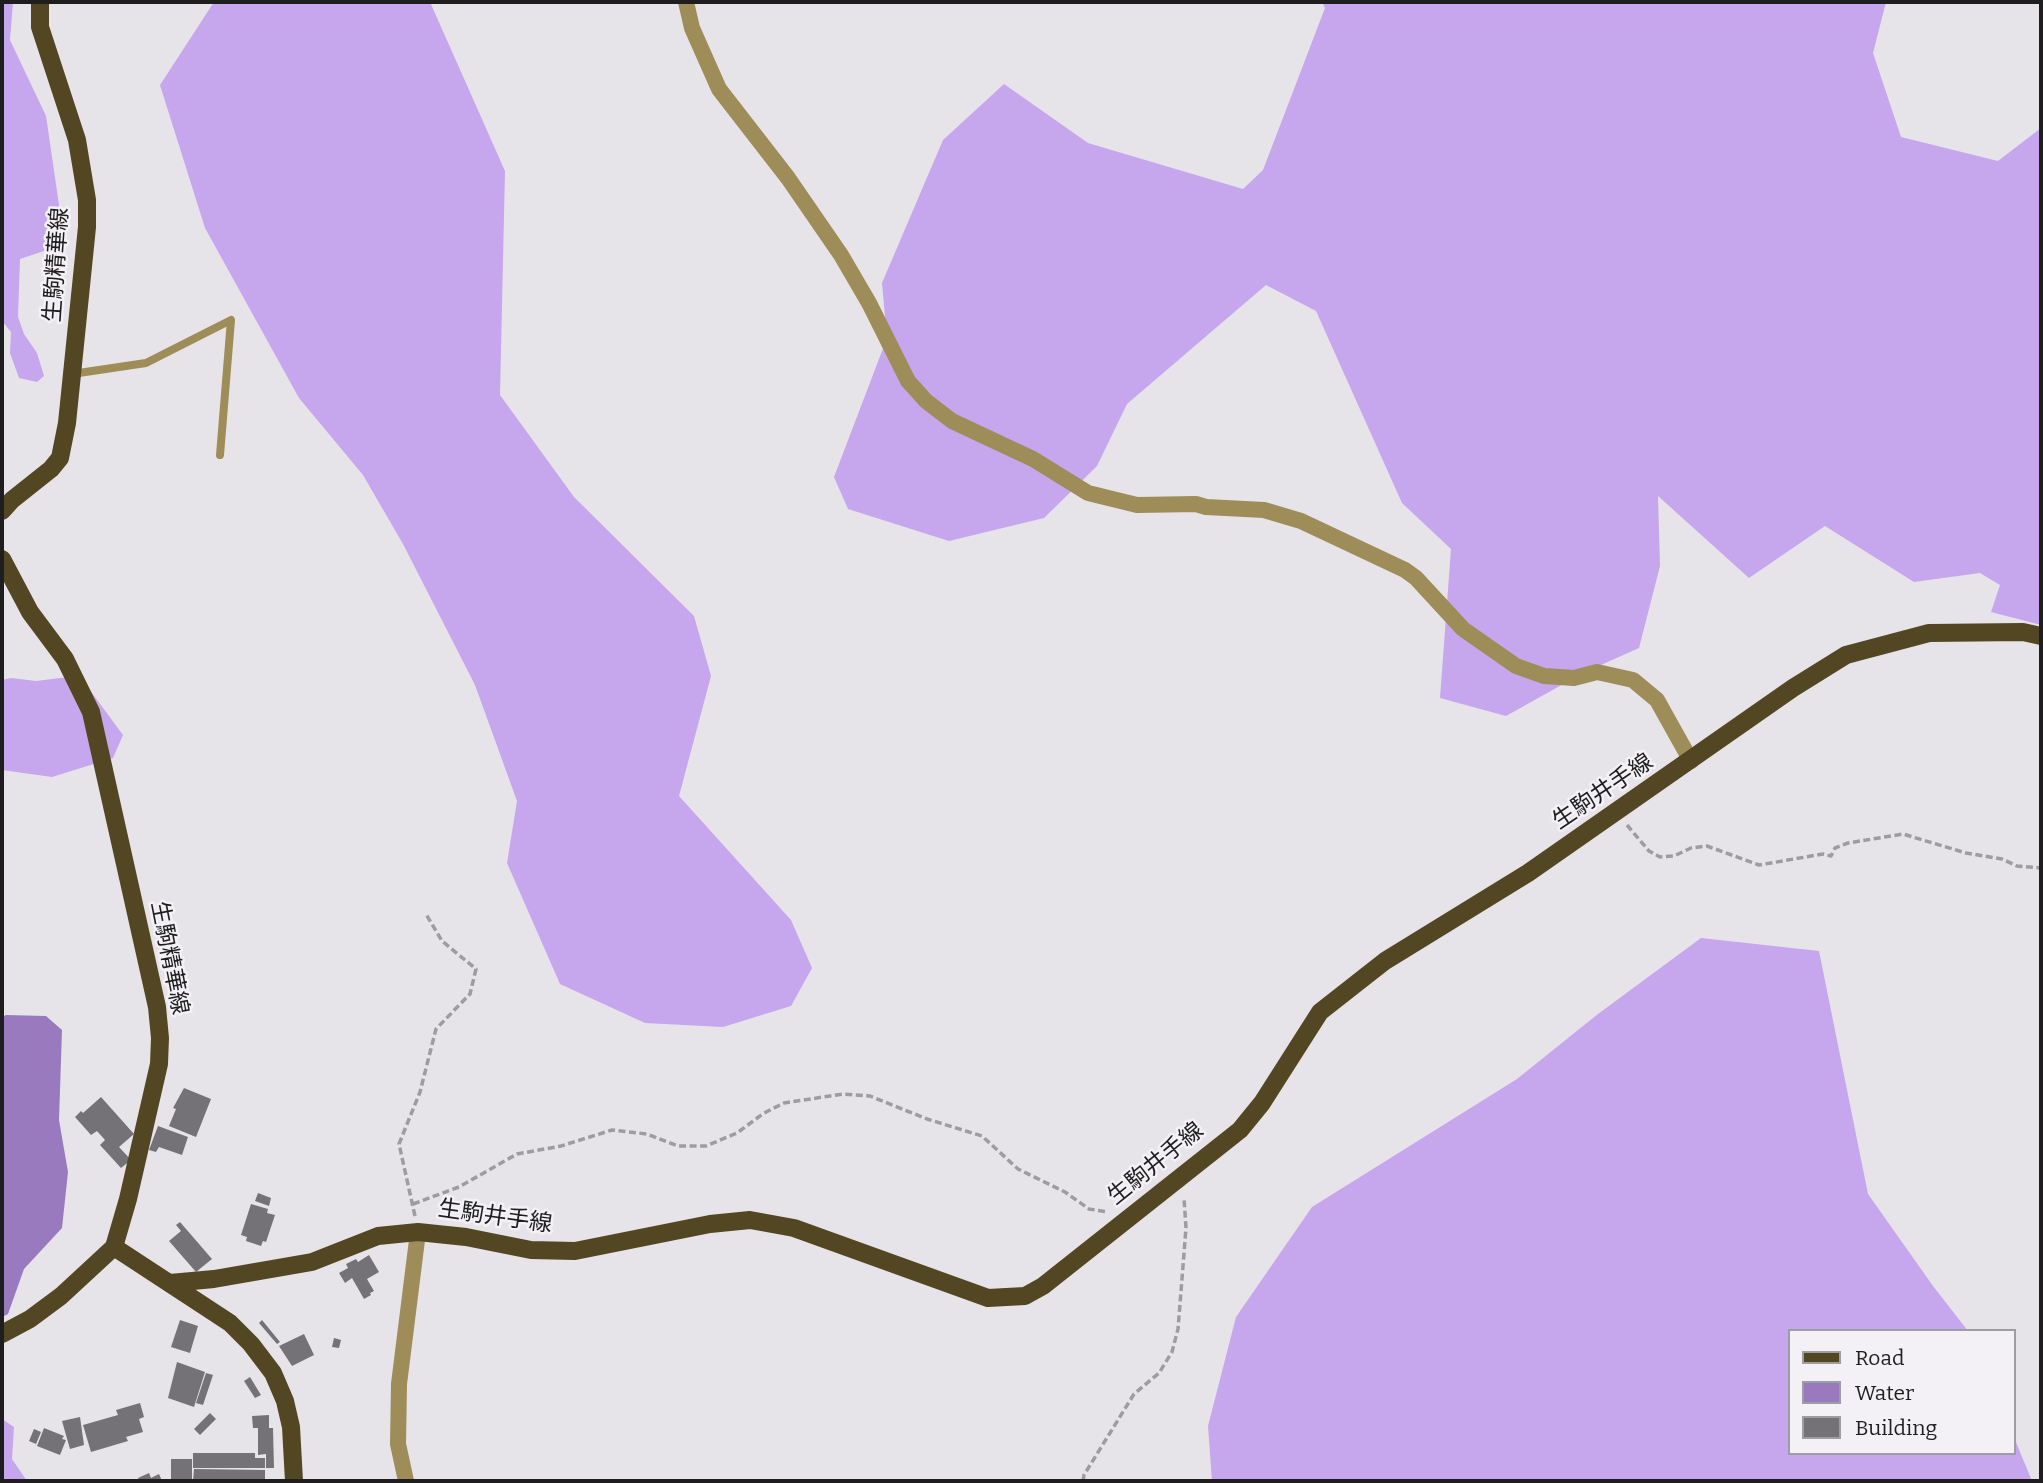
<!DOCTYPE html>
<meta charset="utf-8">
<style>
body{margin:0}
#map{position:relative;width:2043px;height:1483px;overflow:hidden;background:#e6e4e8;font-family:Bitter,serif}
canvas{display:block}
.frame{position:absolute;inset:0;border:4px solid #1e1e1f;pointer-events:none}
.legend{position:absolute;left:1788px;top:1329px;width:228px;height:126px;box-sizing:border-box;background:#f3f1f5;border:2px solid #9e9d9f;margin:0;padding:9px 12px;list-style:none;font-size:21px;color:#1e1e1f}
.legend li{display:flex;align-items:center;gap:14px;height:35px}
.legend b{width:35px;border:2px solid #9e9d9f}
</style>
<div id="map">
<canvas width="2043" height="1483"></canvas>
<div class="frame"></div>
<ul class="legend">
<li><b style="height:9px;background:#524722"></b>Road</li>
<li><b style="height:19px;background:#9a7abe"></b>Water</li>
<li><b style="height:19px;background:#747276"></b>Building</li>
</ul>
</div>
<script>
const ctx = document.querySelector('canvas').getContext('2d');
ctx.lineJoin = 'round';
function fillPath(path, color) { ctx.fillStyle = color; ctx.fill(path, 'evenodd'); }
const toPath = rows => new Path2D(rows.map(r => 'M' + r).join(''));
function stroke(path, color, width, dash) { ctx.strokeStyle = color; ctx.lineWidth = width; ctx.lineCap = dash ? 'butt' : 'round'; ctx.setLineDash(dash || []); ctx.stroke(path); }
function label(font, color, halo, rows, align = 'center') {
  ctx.font = font + ' Bitter,"Noto Sans JP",serif'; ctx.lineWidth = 5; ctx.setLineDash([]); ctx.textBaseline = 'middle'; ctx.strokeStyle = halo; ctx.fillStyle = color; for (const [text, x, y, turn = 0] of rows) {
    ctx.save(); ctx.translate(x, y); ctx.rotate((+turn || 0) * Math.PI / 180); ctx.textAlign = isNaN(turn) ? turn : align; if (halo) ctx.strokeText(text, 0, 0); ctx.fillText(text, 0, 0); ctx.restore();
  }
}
const forest = toPath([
 [2,2,13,2,10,40,46,116,59,205,57,234,50,249,20,259,18,317,24,334,37,353,44,376,37,382,19,378,10,353,11,332,2,321],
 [214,2,430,2,505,171,500,395,574,497,694,616,711,676,679,796,791,920,812,968,791,1006,723,1027,645,1023,560,984,507,863,517,801,475,685,403,544,363,475,299,398,205,228,160,85],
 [1322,2,1886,2,1873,53,1901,137,1998,161,2041,128,2041,625,1991,612,2000,585,1980,573,1914,582,1825,526,1749,578,1658,496,1660,566,1639,648,1583,673,1506,716,1440,698,1451,549,1402,503,1316,311,1266,285,1127,404,1097,466,1044,518,949,541,848,509,834,477,887,338,882,283,943,140,1004,84,1088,143,1243,189,1263,170,1325,8],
 [77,676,92,693,123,735,113,758,52,777,2,770,2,680,11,678,36,681],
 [1701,938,1819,951,1868,1194,1933,1286,1968,1331,1789,1331,1789,1453,2013,1453,2013,1435,2032,1481,1212,1481,1208,1426,1236,1317,1312,1207,1517,1079,1598,1014],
 [2,1419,14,1427,12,1459,27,1481,2,1481]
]);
const water = toPath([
 [6,1015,46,1016,62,1030,59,1120,68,1172,62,1228,24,1269,8,1314,2,1317,2,1017]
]);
const building = toPath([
 [184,1088,211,1099,196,1137,169,1126,176,1109,173,1108],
 [101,1097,134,1134,119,1147,131,1160,121,1168,100,1145,105,1140,97,1131,91,1135,75,1117,81,1111,83,1113],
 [158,1126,188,1137,182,1155,159,1147,156,1152,149,1150],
 [258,1193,271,1198,269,1206,255,1201],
 [251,1204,268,1209,267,1213,275,1215,266,1242,263,1241,261,1246,246,1241,247,1237,241,1235],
 [180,1222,212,1259,196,1272,169,1241,181,1231,176,1225],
 [369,1255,379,1272,367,1279,374,1291,370,1293,371,1295,364,1299,352,1278,345,1283,339,1273,348,1268,346,1264,356,1259,358,1262],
 [180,1320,198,1326,190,1353,171,1347],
 [262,1320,280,1342,277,1344,259,1323],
 [304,1334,314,1355,292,1366,279,1346],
 [334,1338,341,1340,339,1348,332,1347],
 [177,1362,205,1372,194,1407,168,1398],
 [206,1373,213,1375,203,1405,196,1403],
 [250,1377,261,1395,255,1398,244,1381],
 [140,1403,144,1417,139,1419,143,1432,126,1437,128,1441,91,1452,83,1425,118,1415,116,1410],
 [210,1413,216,1419,200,1435,194,1429],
 [269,1415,269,1428,273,1428,274,1468,266,1468,266,1454,258,1455,258,1428,253,1428,252,1416],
 [80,1417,84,1445,70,1449,62,1421],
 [44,1428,64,1436,62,1439,66,1440,60,1455,37,1446],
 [34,1429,41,1432,36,1444,29,1441],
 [193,1453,255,1453,255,1458,265,1458,265,1468,193,1468],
 [171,1459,192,1459,192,1481,171,1481],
 [194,1469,265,1470,265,1481,193,1481],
 [149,1473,151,1478,159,1474,162,1481,139,1481,138,1478]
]);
const path = toPath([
 [1627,825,1649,851,1660,857,1674,856,1691,848,1707,846,1759,865,1823,854,1831,856,1835,848,1848,843,1903,834,1966,853,2002,859,2017,866,2041,868],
 [413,1204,459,1187,517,1154,561,1146,612,1130,647,1134,678,1146,706,1146,737,1133,764,1113,784,1103,843,1094,870,1096,927,1119,982,1136,1018,1169,1065,1192,1089,1209,1108,1212],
 [415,1216,399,1144,420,1092,436,1029,470,994,476,969,442,941,426,914],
 [1083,1481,1084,1475,1134,1394,1159,1373,1172,1352,1178,1329,1186,1228,1184,1198]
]);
const lane = toPath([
 [72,374,146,363,231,320,220,455]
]);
const street = toPath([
 [686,2,692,28,719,89,788,178,841,255,869,303,908,381,926,401,952,421,1033,459,1088,493,1137,505,1196,504,1206,507,1264,510,1301,521,1405,570,1416,578,1463,629,1516,666,1544,676,1574,678,1597,672,1633,680,1657,700,1691,761],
 [406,1481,398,1444,399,1384,418,1232]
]);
const primary = toPath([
 [2,511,12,500,51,469,60,458,67,423,87,227,87,200,77,140,40,27,40,2],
 [2,559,30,612,65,659,91,712,157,1007,160,1038,159,1064,128,1199,114,1247,61,1296,30,1319,2,1334],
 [114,1247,230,1323,251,1344,273,1373,285,1401,291,1427,294,1481],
 [170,1283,214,1279,312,1262,378,1236,418,1232,466,1237,531,1250,575,1251,710,1224,750,1220,794,1228,988,1298,1025,1296,1043,1286,1240,1130,1262,1103,1320,1012,1385,961,1528,873,1793,688,1846,655,1929,633,2023,632,2041,636]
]);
const streetNames = [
 ["生駒精華線",57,265,-86],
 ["生駒井手線",1603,792,-34],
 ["生駒精華線",169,958,79],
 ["生駒井手線",1156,1164,-39],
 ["生駒井手線",495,1217,8]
];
fillPath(forest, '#c6a6ed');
fillPath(water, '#9a7abe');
fillPath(building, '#747276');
stroke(path, '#9e9c9f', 3.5, [7, 3.5]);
stroke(lane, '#9e8d58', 8);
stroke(street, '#9e8d58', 16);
stroke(primary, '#524722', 18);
label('23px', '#1e1e1f', '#f3f1f5', streetNames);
</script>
